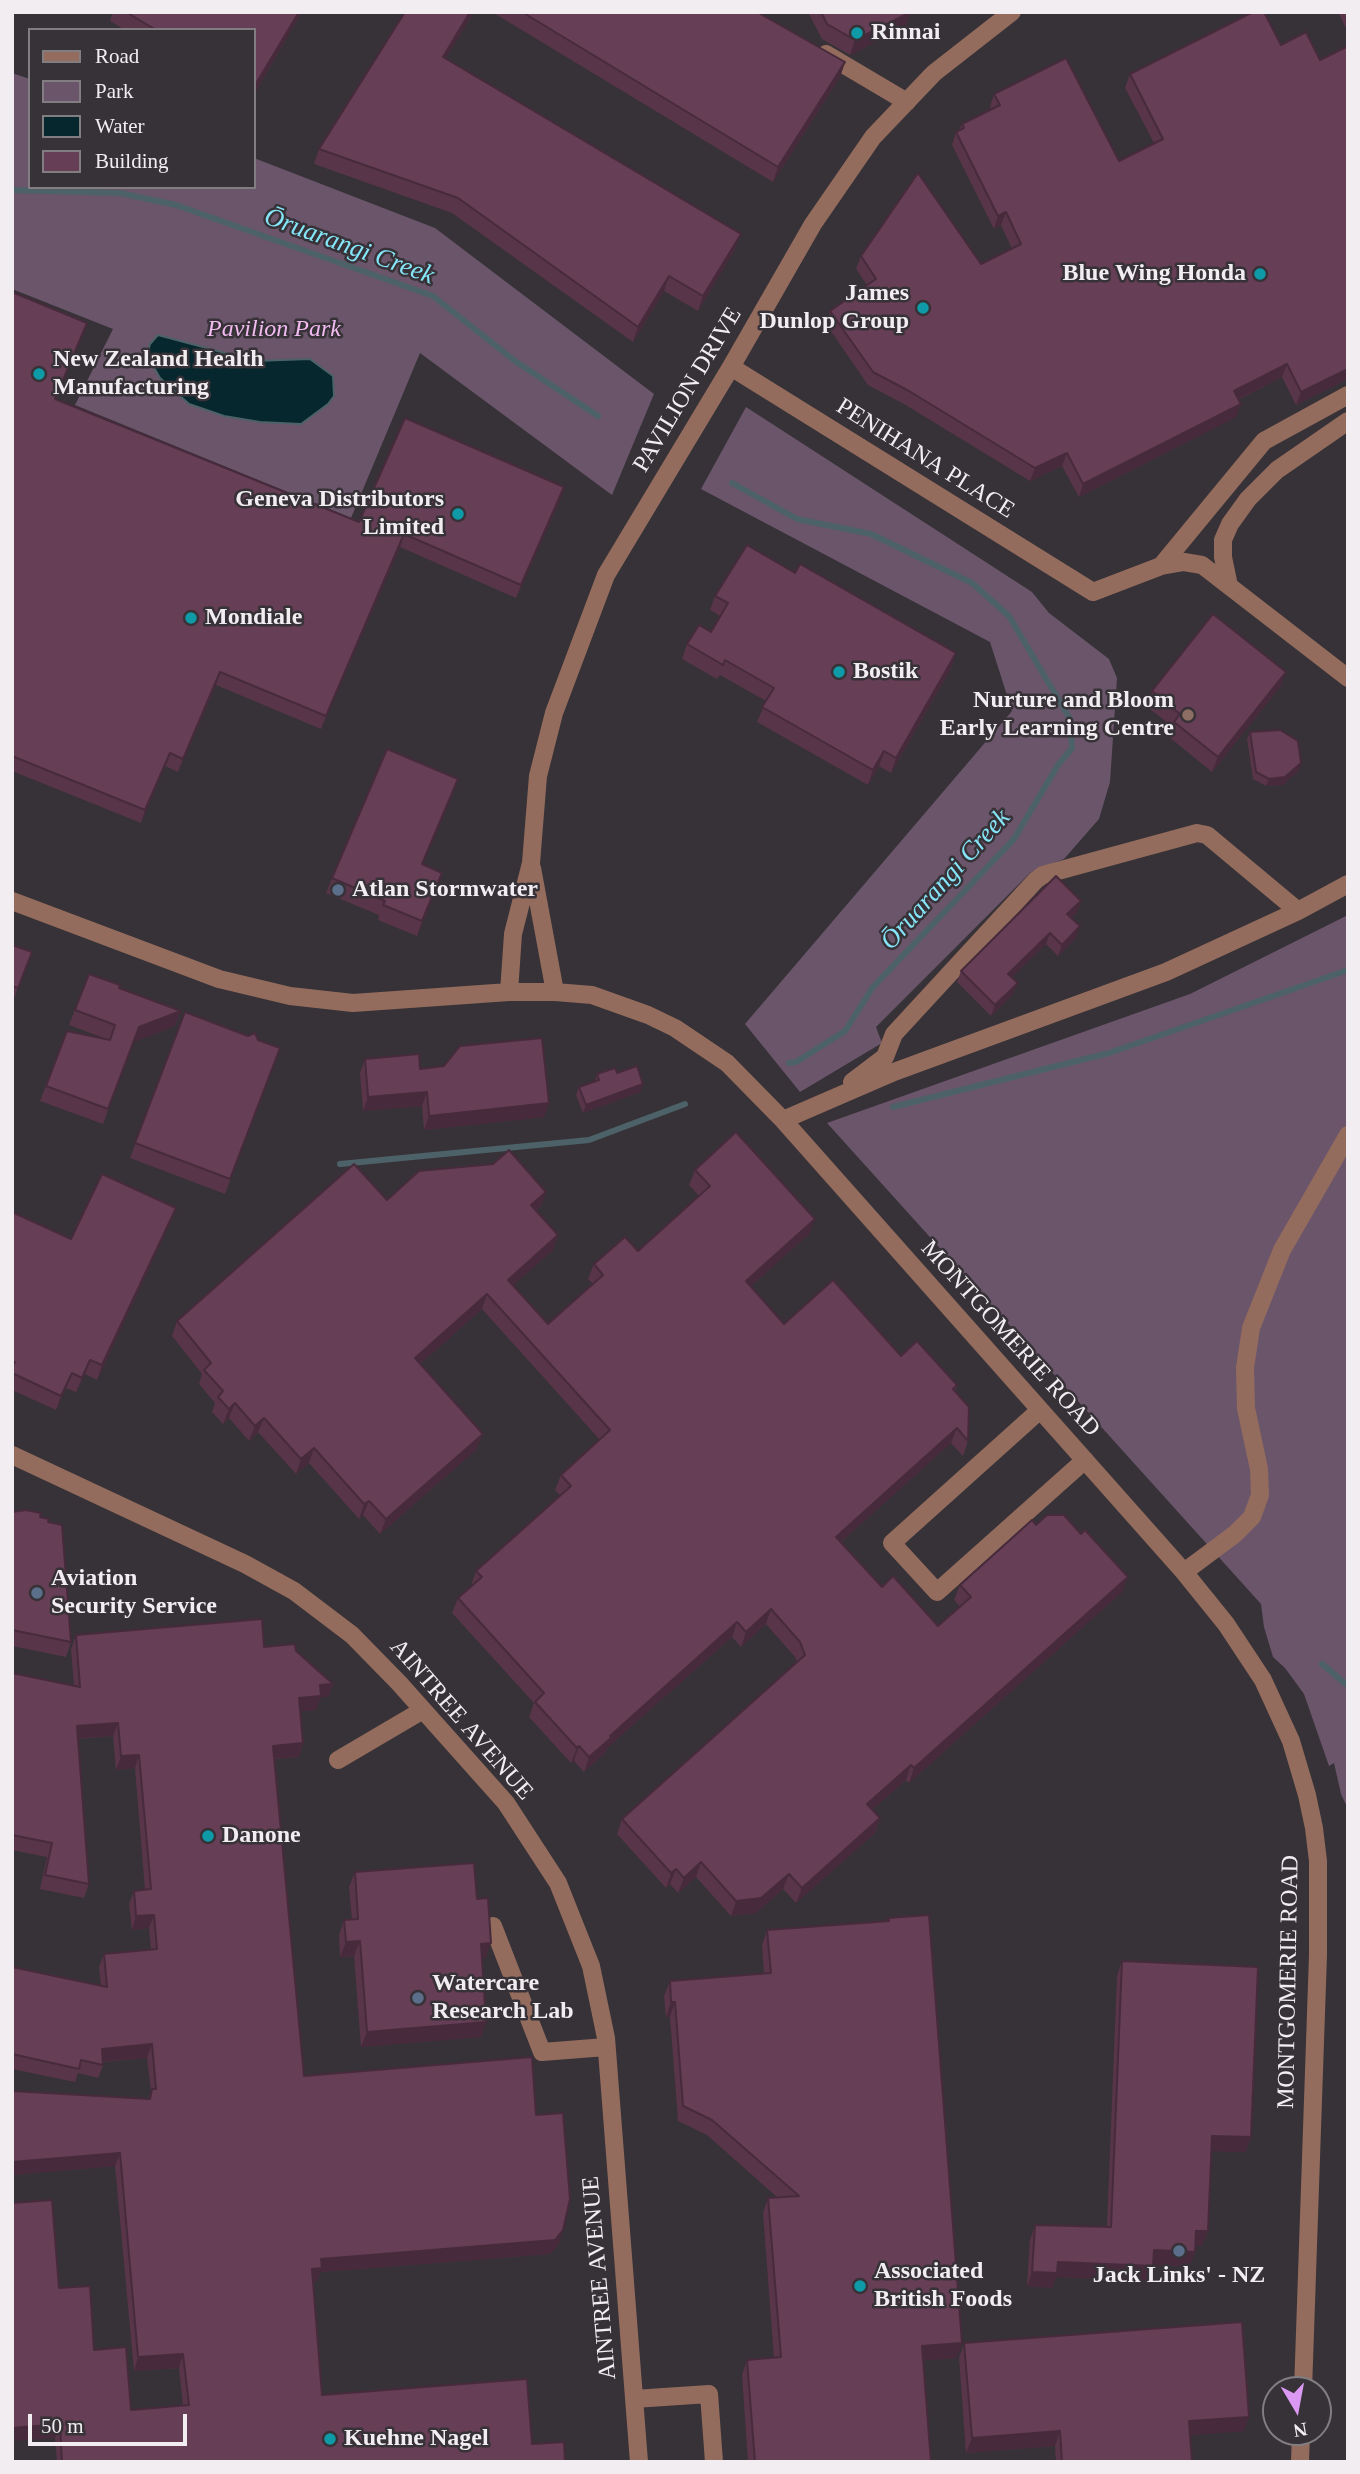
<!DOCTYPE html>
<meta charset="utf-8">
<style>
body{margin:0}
#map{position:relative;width:1360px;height:2474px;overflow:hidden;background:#373237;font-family:Georgia,serif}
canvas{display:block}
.frame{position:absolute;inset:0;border:14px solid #f1edf1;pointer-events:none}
.legend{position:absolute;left:28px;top:28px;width:228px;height:161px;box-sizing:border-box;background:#373237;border:2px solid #817d81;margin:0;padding:9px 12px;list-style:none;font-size:21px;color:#f1edf1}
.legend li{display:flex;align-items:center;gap:14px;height:35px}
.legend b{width:35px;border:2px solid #817d81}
.north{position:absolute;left:1262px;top:2376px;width:70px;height:70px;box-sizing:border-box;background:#373237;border:2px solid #817d81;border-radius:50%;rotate:170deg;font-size:19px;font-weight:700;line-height:28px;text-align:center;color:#f1edf1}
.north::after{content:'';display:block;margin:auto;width:24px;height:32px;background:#dc99f4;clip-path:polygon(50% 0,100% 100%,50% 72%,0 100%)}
.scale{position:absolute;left:28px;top:2414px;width:159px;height:32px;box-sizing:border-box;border:4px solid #f1edf1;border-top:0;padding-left:9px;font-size:21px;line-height:24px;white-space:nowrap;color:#f1edf1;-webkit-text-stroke:5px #373237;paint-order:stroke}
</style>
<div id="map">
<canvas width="1360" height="2474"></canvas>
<div class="frame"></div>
<ul class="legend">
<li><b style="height:9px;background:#946c5d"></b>Road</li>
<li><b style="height:19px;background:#6a556a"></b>Park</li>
<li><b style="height:19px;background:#06272d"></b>Water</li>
<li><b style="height:19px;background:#663e55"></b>Building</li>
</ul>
<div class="north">N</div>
<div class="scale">50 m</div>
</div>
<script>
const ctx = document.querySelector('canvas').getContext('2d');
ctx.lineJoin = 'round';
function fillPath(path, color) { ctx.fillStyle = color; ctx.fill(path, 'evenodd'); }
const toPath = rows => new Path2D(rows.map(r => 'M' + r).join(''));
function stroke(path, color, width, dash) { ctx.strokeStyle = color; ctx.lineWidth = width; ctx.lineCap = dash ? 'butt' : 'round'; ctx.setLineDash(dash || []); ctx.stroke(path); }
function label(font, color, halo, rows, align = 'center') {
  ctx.font = font + ' Georgia,serif'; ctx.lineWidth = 5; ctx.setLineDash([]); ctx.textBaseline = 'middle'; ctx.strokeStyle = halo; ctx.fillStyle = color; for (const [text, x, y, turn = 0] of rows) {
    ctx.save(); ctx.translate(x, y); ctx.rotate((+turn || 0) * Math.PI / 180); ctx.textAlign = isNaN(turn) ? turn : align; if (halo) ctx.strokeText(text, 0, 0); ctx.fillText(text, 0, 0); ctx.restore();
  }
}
const green = toPath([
 [12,73,30,79,30,187,254,187,254,158,435,228,654,394,612,495,420,353,351,518,75,405,113,329,12,289],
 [746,407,1032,592,1049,613,1109,659,1117,678,1110,782,1099,819,1064,859,1031,872,876,1027,882,1043,800,1092,745,1024,1012,711,990,642,701,489],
 [1348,915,1348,1809,1341,1794,1334,1763,1329,1766,1304,1694,1285,1668,1273,1657,1264,1627,1261,1604,827,1123,1190,994]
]);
const water = toPath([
 [158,335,255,361,310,359,333,376,334,396,328,404,301,424,260,422,224,416,189,404,160,378,147,355,150,344,158,335]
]);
const stream = toPath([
 [12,190,120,193,176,205,433,296,515,361,598,416],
 [732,483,797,519,871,534,972,583,1009,616,1070,719,1072,748,1058,765,1014,839,873,987,845,1031,796,1062,789,1063],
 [893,1107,1109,1053,1348,970],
 [340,1164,589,1140,685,1104],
 [1322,1664,1348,1686]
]);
const minor = toPath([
 [826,54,907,102],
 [731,367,1093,592,1161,566,1184,562,1202,565,1348,678],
 [1161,566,1264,441,1348,395],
 [1229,586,1223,557,1223,540,1230,524,1248,499,1277,470,1348,421],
 [532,868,555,992],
 [12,901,219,979,290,996,353,1003,509,992,555,992,592,995,648,1015,675,1028,727,1063,783,1120,1184,1572,1226,1624,1263,1680,1291,1741,1307,1795,1314,1828,1318,1861,1318,1955,1303,2390],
 [509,992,513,934,531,863,538,776,554,713,606,575,731,367,813,224,873,137,934,73,1012,12],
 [852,1082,885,1057,894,1034,1036,880,1043,875,1197,833,1207,835,1298,911],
 [783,1120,894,1072,1166,972,1298,911,1348,884],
 [1040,1410,892,1543,937,1592,1085,1460],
 [12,1455,245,1564,294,1591,352,1635,399,1683,506,1803,558,1883,591,1966,606,2038,639,2462],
 [1184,1572,1235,1534,1252,1517,1260,1495,1259,1469,1246,1408,1245,1368,1251,1328,1282,1250,1348,1135],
 [338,1760,423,1710],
 [493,1926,542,2052,606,2047],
 [634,2399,709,2394,714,2462],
 [1300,2462,1301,2432]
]);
const wall = toPath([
 [113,12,302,12,254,94,254,30,125,30,110,21],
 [405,12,474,12,445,59,735,249,698,311,664,291,633,342,452,213,314,164,319,149],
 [492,12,757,12,845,62,840,77,773,182],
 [808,12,911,12,905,27,850,55,822,39],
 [1338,12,1348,12,1348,32],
 [1130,74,1348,379,1296,405,1282,377,1238,400,1236,417,1079,497,1062,466,1030,481,904,404,868,385,826,324,830,311,867,285,856,269,861,256,981,264,1012,249,1001,225,994,229,952,145,956,132,959,130,962,124,991,109,990,107,994,94,1119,161,1154,143,1125,88],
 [12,292,87,323,56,399,359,522,560,500,516,598,400,547,321,729,216,685,178,772,165,766,141,823,12,771],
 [795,573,956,653,951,668,891,773,879,766,868,785,757,722,766,701,720,675,717,679,682,659,687,644,711,632,720,616,710,610,715,596],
 [1286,672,1280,687,1212,772,1169,737,1173,727,1146,706,1152,691],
 [1250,732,1299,770,1283,785,1266,786,1253,779,1247,739],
 [453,794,422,865,437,888,417,936,378,920,379,915,326,893,332,878],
 [1081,901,1077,912,1071,918,1076,938,1058,956,1046,944,1012,977,1013,994,991,1016,957,982,961,971],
 [12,945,32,952,12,1003],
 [89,974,119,988,181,1011,175,1026,134,1042,103,1124,40,1101,67,1031,109,1040,69,1025],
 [185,1012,280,1048,225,1194,130,1158],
 [365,1059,420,1069,549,1103,544,1117,424,1130,422,1106,363,1111,360,1073],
 [617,1073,643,1084,640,1092,583,1113,576,1095,579,1087,595,1081,597,1074],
 [695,1170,809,1234,751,1286,784,1324,901,1356,957,1385,955,1392,968,1441,963,1456,951,1443,841,1542,882,1587,938,1626,960,1607,954,1600,960,1585,1036,1525,1081,1534,1128,1577,1122,1592,909,1783,906,1780,872,1810,880,1818,875,1833,796,1903,783,1889,756,1913,731,1916,696,1877,678,1893,670,1884,666,1888,617,1834,622,1819,797,1662,795,1657,766,1624,741,1647,732,1637,607,1748,606,1752,584,1772,574,1761,571,1763,529,1717,534,1703,452,1613,458,1598,471,1586,476,1571,560,1495,555,1490,561,1475,600,1440,482,1309,420,1364,477,1449,380,1534,363,1515,359,1519,309,1463,296,1474,258,1432,249,1441,229,1418,223,1424,212,1412,215,1403,199,1384,202,1374,172,1336,177,1321,387,1200,546,1192,541,1206,536,1211,558,1235,553,1250,513,1285,548,1324,593,1284,588,1279,594,1264,638,1251,699,1196,689,1185],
 [176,1208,170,1223,97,1380,85,1374,76,1392,66,1388,56,1410,12,1390,12,1212,71,1239],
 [12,1512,40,1517,48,1522,71,1642,66,1657,12,1646],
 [76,1635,264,1647,296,1651,333,1684,328,1697,321,1697,316,1710,300,1711,303,1743,299,1757,275,1759,304,2076,536,2115,559,2244,550,2254,320,2272,317,2281,313,2281,322,2395,532,2444,565,2462,57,2462,55,2438,59,2288,131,2410,183,2406,179,2368,134,2371,115,2166,12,2175,12,2091,148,2099,151,2092,147,2058,103,2062,103,2065,98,2078,78,2073,75,2082,12,2069,12,1967,101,1986,99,1967,104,1954,151,1949,149,1928,132,1930,129,1904,134,1891,145,1890,135,1768,116,1770,113,1736,78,1739,89,1884,84,1898,40,1889,47,1857,12,1850,12,1673,74,1686,71,1649],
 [355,1872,477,1899,486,1958,482,1958,486,2022,481,2037,361,2047,354,1956,340,1957,339,1935,344,1920,352,1920,349,1887],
 [888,1918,957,2358,923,2360,931,2462,748,2462,742,2375,747,2360,774,2358,763,2213,768,2198,778,2198,707,2135,678,2121,670,2017,666,2017,664,1996,670,1981,764,1974,762,1945,767,1930,887,1921],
 [1122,1961,1251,2137,1245,2152,1211,2151,1208,2231,1202,2246,1195,2246,1195,2252,1189,2266,1154,2265,1148,2281,1056,2277,1052,2288,1027,2286,1030,2240,1035,2225,1107,2227,1117,1976],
 [964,2343,1244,2431,1190,2435,1192,2462,1056,2462,1055,2446,966,2453,959,2358]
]);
const shadedWall = toPath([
 [299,12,302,12,254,94,254,89],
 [470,12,474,12,437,72,443,57],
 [911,12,905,27,850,55,855,40],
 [845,62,840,77,773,182,778,167],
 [1006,212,1001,225,994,229,998,216],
 [741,234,735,249,698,311,703,296],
 [669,276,664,291,633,342,638,327],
 [87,323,82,336,50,412,55,399],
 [1287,364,1282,377,1229,404,1234,391],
 [1348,369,1348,379,1296,405,1301,392],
 [1241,404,1236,417,1079,497,1083,484],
 [1067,453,1062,466,1030,481,1035,468],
 [564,487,560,500,516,598,521,585],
 [404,534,400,547,321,729,326,716],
 [956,653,951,668,891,773,896,758],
 [220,672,216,685,178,772,183,759],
 [1286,672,1280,687,1212,772,1218,757],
 [884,751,879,766,868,785,873,770],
 [170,753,165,766,141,823,145,810],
 [1301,763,1299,770,1283,785,1266,786,1269,779],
 [458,779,453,794,416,879,422,864],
 [442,873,437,888,417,936,422,921],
 [1081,901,1077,912,1063,925,1067,914],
 [1080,926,1076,938,1058,956,1062,945],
 [1050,933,1046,944,1004,985,1008,974],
 [1018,983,1013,994,991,1016,995,1005],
 [181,1011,175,1026,134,1042,103,1124,139,1027],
 [643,1084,640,1092,583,1113,586,1105],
 [427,1092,422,1106,363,1111,368,1097],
 [549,1103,544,1117,424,1130,429,1116],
 [546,1192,541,1206,526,1220,531,1205],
 [176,1208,170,1223,97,1380,102,1365],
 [815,1219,809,1234,740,1296,746,1281],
 [558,1235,553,1250,502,1295,508,1280],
 [487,1294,482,1309,410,1373,415,1358],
 [90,1360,85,1374,76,1392,82,1378],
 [72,1373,66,1388,56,1410,61,1396],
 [235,1403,229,1418,223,1424,229,1409],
 [264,1418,258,1432,249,1441,255,1426],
 [957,1428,951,1443,831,1551,836,1537],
 [483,1434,477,1449,380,1534,386,1519],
 [314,1448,309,1463,296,1474,301,1459],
 [369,1501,363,1515,359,1519,364,1504],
 [1128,1577,1122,1592,909,1783,914,1768],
 [771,1609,766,1624,741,1647,746,1632],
 [737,1622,732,1637,607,1748,606,1752,584,1772,589,1757,610,1736],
 [333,1684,328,1697,321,1697,316,1710,294,1712,299,1698,320,1685],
 [118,1723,113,1736,72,1739,77,1726],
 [303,1743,299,1757,269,1759,273,1746],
 [579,1746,574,1761,571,1763,577,1748],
 [139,1755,135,1768,116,1770,121,1756],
 [911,1765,906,1780,862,1819,867,1804],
 [880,1818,875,1833,796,1903,802,1888],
 [701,1862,696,1877,678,1893,684,1878],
 [676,1869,670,1884,666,1888,671,1873],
 [789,1874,783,1889,756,1913,731,1916,736,1901],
 [154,1915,149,1928,132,1930,136,1916],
 [360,1941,354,1956,340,1957,346,1942],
 [491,1943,486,1958,475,1959,481,1944],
 [671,2002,675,2002,670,2017,666,2017],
 [486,2022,481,2037,361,2047,367,2032],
 [152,2044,147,2058,97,2062,102,2049],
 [1212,2136,1251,2137,1245,2152,1206,2151],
 [120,2153,115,2166,12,2175,12,2162],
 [563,2230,559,2244,550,2254,320,2272,317,2281,307,2282,312,2269,321,2259],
 [1196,2231,1208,2231,1202,2246,1190,2246],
 [1154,2250,1195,2252,1189,2266,1149,2265],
 [1058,2262,1153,2266,1148,2281,1056,2277,1052,2288,1027,2286,1032,2272],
 [962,2343,957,2358,917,2361,922,2346],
 [183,2354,179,2368,134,2371,138,2357],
 [1249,2417,1244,2431,1184,2436,1189,2421],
 [60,2424,55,2438,12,2441,12,2428],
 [1060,2431,1055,2446,966,2453,972,2438]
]);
const building = toPath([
 [126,12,299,12,254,87,254,30,156,30,126,12],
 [405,12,470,12,443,57,741,234,703,296,669,276,638,327,458,198,319,149,405,12],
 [522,12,757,12,845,62,778,167,522,12],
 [821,12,911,12,855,40,827,24,821,12],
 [1253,12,1264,12,1281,45,1306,32,1320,60,1348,46,1348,369,1301,392,1287,364,1234,391,1241,404,1083,484,1067,453,1035,468,909,391,873,372,830,311,876,279,861,256,918,173,981,264,1021,244,1006,212,998,216,956,132,964,128,962,124,1000,105,994,94,1066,58,1119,161,1163,139,1130,74,1253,12],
 [12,292,87,323,55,399,359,522,405,418,564,487,521,585,404,534,326,716,220,672,183,759,170,753,145,810,12,756,12,292],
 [747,545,795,573,800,564,956,653,896,758,884,751,873,770,762,707,774,688,725,660,723,665,687,644,699,625,711,632,728,603,715,596,747,545],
 [1213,614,1286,672,1218,757,1174,722,1180,714,1152,691,1213,614],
 [1280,730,1298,741,1301,763,1285,777,1269,779,1256,772,1250,732,1280,730],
 [387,749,458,779,422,864,442,873,422,921,383,905,385,901,332,878,387,749],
 [1056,876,1081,901,1067,914,1080,926,1062,945,1050,933,1008,974,1018,983,995,1005,961,971,1056,876],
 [12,945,32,952,18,988,12,986,12,945],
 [89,974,120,985,119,988,181,1011,139,1027,108,1109,46,1086,67,1031,110,1040,115,1025,75,1010,89,974],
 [185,1012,248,1036,255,1033,258,1040,280,1048,230,1179,135,1143,185,1012],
 [542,1038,549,1103,429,1116,427,1092,368,1097,365,1059,419,1054,420,1069,444,1066,460,1046,542,1038],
 [637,1066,643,1084,586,1105,579,1087,599,1080,597,1074,615,1068,617,1073,637,1066],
 [736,1132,815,1219,746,1281,784,1324,833,1280,901,1356,917,1341,957,1385,953,1389,969,1407,968,1441,957,1428,836,1537,882,1587,893,1576,938,1626,971,1597,960,1585,1032,1520,1036,1525,1047,1515,1064,1515,1081,1534,1085,1530,1128,1577,914,1768,911,1765,867,1804,880,1818,802,1888,789,1874,761,1898,736,1901,701,1862,684,1878,676,1869,671,1873,622,1819,805,1655,800,1642,771,1609,746,1632,737,1622,610,1736,611,1738,589,1757,579,1746,577,1748,535,1702,544,1693,458,1598,482,1577,476,1571,571,1486,561,1475,610,1430,487,1294,415,1358,483,1434,386,1519,369,1501,364,1504,314,1448,301,1459,264,1418,255,1426,235,1403,229,1409,218,1397,223,1391,204,1370,211,1363,177,1321,354,1164,387,1200,419,1171,493,1164,509,1150,546,1192,531,1205,558,1235,508,1280,548,1324,603,1275,594,1264,625,1237,638,1251,710,1186,695,1170,736,1132],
 [102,1174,176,1208,102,1365,90,1360,82,1378,72,1373,61,1396,12,1373,12,1367,15,1362,12,1361,12,1212,71,1239,102,1174],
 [26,1510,41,1513,40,1517,49,1519,48,1522,62,1525,71,1642,12,1630,12,1512,26,1510],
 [262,1619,264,1647,295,1644,296,1651,333,1684,320,1685,321,1696,299,1698,303,1743,273,1746,304,2076,532,2057,536,2115,563,2113,570,2199,563,2230,555,2240,321,2259,322,2268,312,2269,322,2395,527,2379,532,2444,564,2442,565,2462,62,2462,60,2424,12,2428,12,2203,52,2200,59,2288,90,2286,94,2350,126,2347,131,2410,189,2405,183,2354,138,2357,120,2153,12,2162,12,2091,150,2099,152,2089,156,2089,152,2044,102,2049,103,2065,81,2060,79,2069,12,2054,12,1967,107,1987,104,1954,157,1949,154,1915,136,1916,134,1891,151,1889,139,1755,121,1756,118,1723,77,1726,89,1884,45,1875,52,1843,12,1835,12,1673,80,1687,76,1635,262,1619],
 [474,1863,477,1899,488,1898,491,1943,481,1944,486,2022,367,2032,360,1941,346,1942,344,1920,358,1919,355,1872,474,1863],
 [929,1915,962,2343,922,2346,931,2462,755,2462,747,2360,781,2357,768,2198,799,2196,712,2120,683,2106,675,2002,671,2002,670,1981,771,1973,767,1930,889,1921,888,1918,929,1915],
 [1122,1961,1258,1967,1251,2137,1212,2136,1208,2231,1196,2231,1195,2252,1154,2250,1153,2266,1058,2262,1057,2273,1032,2272,1035,2225,1111,2227,1122,1961],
 [1242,2322,1249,2417,1189,2421,1192,2462,1062,2462,1060,2431,972,2438,964,2343,1242,2322]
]);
const markers = [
 [857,33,7,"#0f9aa8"],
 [1260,274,7,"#0f9aa8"],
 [923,308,7,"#0f9aa8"],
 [39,374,7,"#0f9aa8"],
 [458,514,7,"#0f9aa8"],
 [191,618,7,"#0f9aa8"],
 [839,672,7,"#0f9aa8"],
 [1188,715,7,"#8d6e63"],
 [338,890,7,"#5c6f8a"],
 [37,1593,7,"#5c6f8a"],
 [208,1836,7,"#0f9aa8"],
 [418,1998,7,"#5c6f8a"],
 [1179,2251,7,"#5c6f8a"],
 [860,2286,7,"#0f9aa8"],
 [330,2439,7,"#0f9aa8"]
];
const poiNames = [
 ["Rinnai",871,33],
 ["Blue Wing Honda",1246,274,"right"],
 ["James",909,294,"right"],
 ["Dunlop Group",909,322,"right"],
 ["New Zealand Health",53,360],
 ["Manufacturing",53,388],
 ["Geneva Distributors",444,500,"right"],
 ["Limited",444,528,"right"],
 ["Mondiale",205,618],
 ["Bostik",853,672],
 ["Nurture and Bloom",1174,701,"right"],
 ["Early Learning Centre",1174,729,"right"],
 ["Atlan Stormwater",352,890],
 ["Aviation",51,1579],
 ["Security Service",51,1607],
 ["Danone",222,1836],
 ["Watercare",432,1984],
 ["Research Lab",432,2012],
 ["Associated",874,2272],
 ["British Foods",874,2300],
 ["Jack Links' - NZ",1179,2276,"center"],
 ["Kuehne Nagel",344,2439]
];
const parkNames = [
 ["Pavilion Park",274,330]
];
const streetNames = [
 ["PAVILION DRIVE",688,390,-59],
 ["PENIHANA PLACE",925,459,32],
 ["MONTGOMERIE ROAD",1010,1339,48],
 ["AINTREE AVENUE",461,1720,49],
 ["MONTGOMERIE ROAD",1289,1982,-89],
 ["AINTREE AVENUE",600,2278,-95]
];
const waterNames = [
 ["Ōruarangi Creek",349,247,20],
 ["Ōruarangi Creek",946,880,-48]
];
fillPath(green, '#6a556a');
fillPath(water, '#06272d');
stroke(water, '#4c6268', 2);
stroke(stream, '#4c6268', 6);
stroke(minor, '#946c5d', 18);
fillPath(wall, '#583549');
fillPath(shadedWall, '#472b3c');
fillPath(building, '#663e55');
stroke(building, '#472b3c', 2);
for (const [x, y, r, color] of markers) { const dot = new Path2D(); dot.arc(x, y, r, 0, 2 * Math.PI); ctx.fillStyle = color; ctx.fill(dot); stroke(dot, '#373237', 2.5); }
label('bold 24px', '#f1edf1', '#373237', poiNames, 'left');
label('italic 24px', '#f2bbf2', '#373237', parkNames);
label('24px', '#f1edf1', '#373237', streetNames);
label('italic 26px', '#86e6f9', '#373237', waterNames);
</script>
